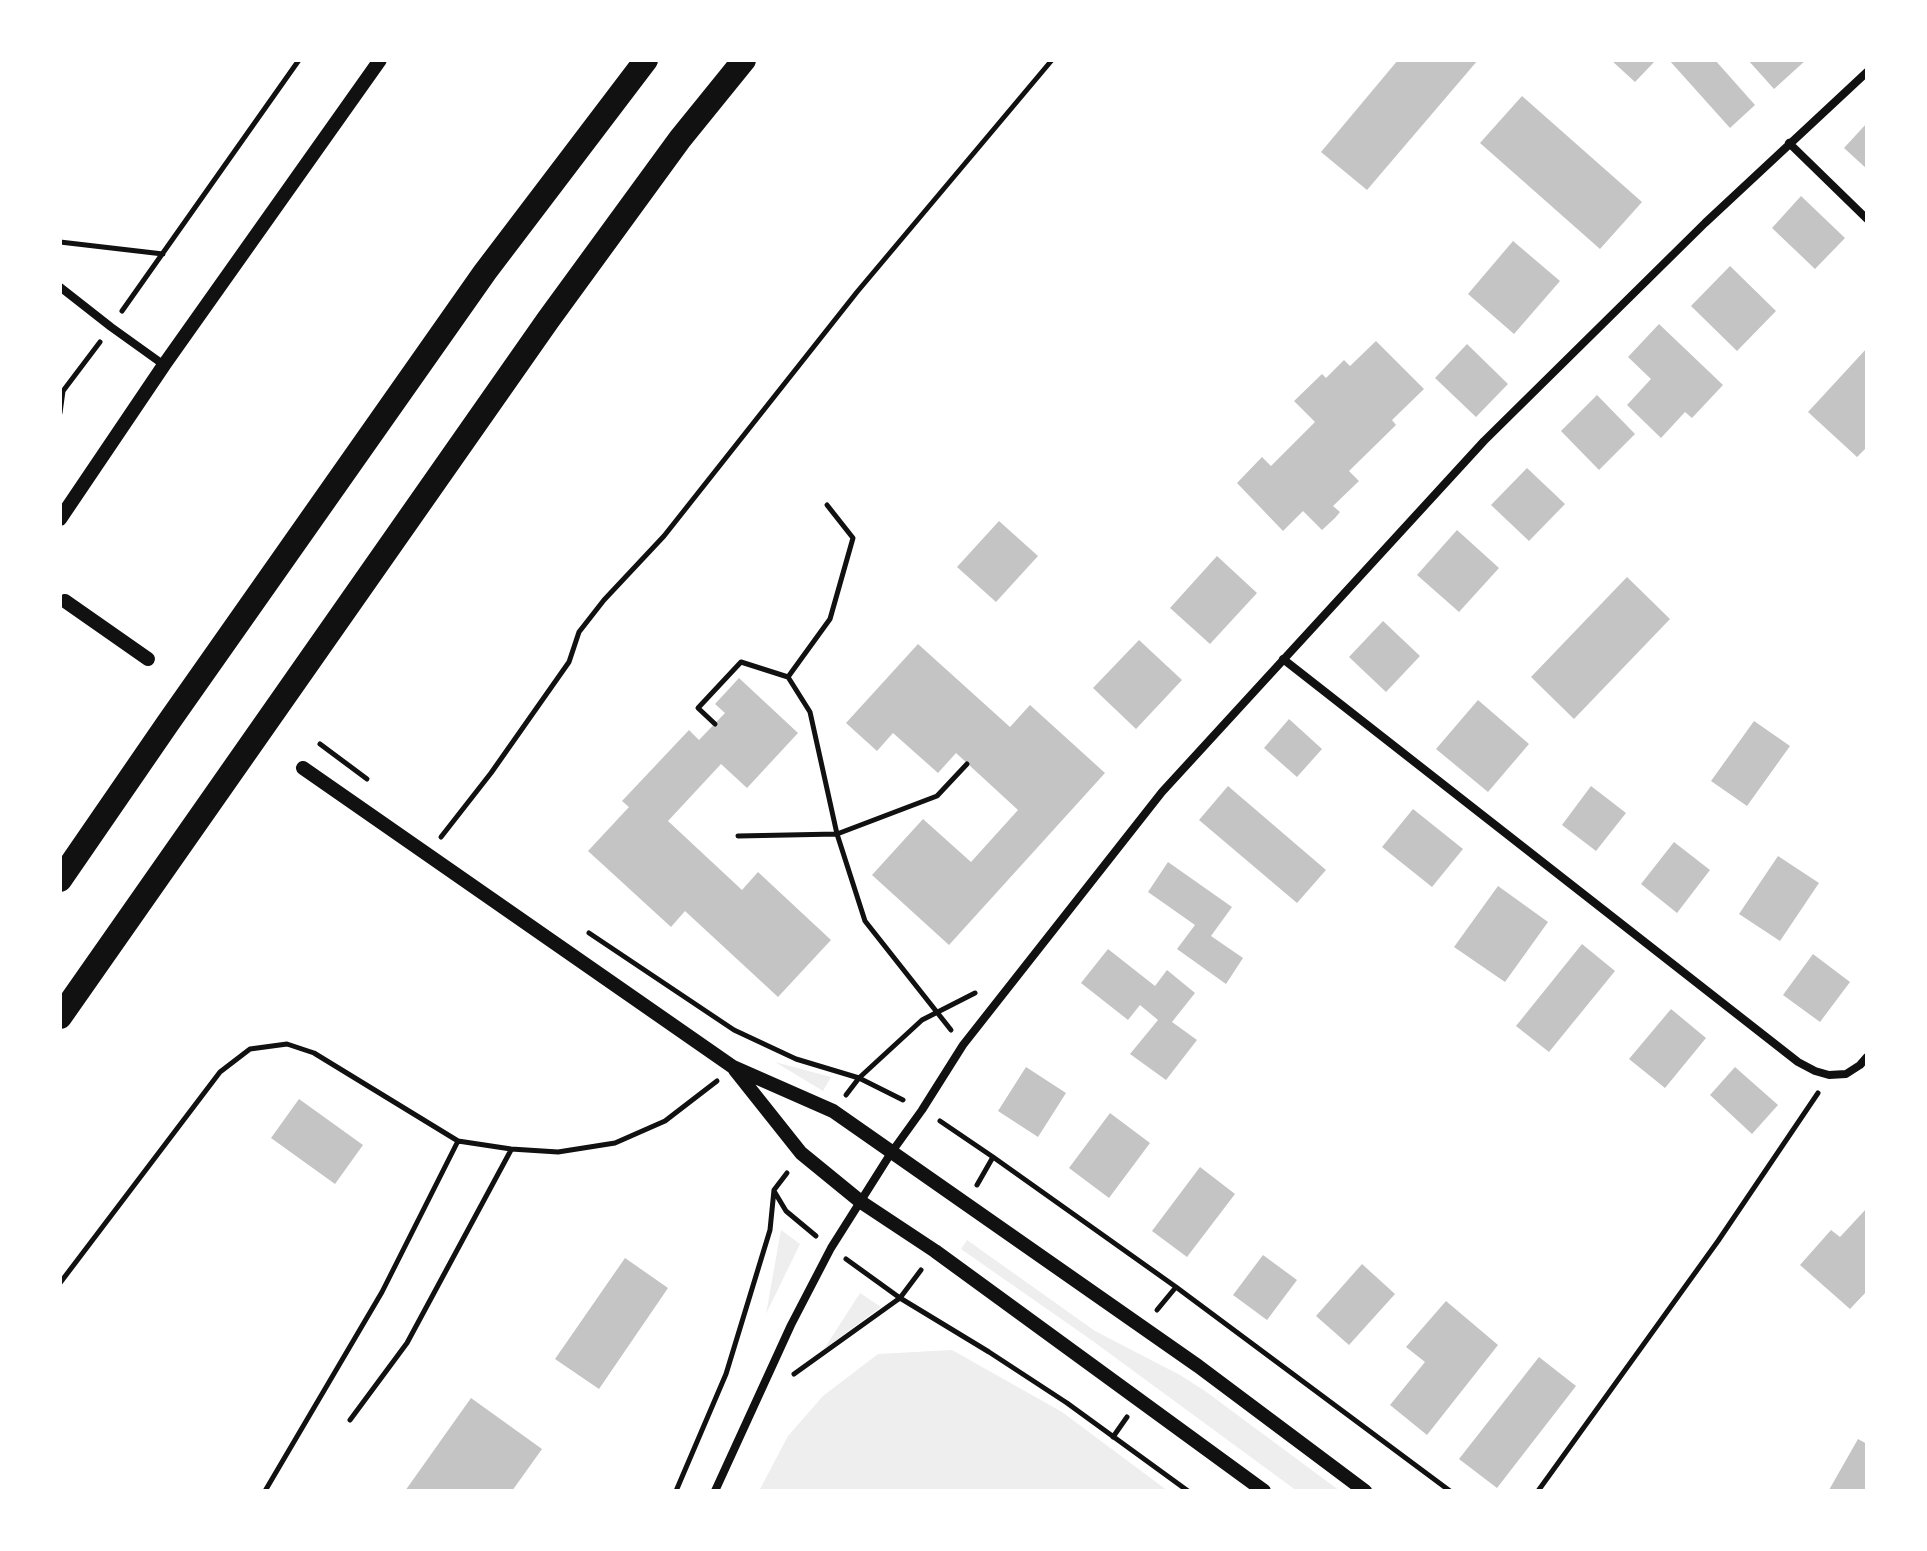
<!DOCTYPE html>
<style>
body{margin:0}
#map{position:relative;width:1927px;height:1551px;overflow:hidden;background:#fff;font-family:"Titillium Web",sans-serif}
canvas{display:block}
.frame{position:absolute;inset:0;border:62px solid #fff;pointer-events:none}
</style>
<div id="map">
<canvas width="1927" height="1551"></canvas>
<div class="frame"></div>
</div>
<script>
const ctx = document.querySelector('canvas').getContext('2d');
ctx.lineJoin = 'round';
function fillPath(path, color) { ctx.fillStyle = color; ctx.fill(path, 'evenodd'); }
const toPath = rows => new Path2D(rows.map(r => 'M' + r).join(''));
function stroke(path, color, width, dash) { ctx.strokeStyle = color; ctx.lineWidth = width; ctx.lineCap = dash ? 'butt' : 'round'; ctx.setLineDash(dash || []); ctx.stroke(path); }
const green = toPath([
 [775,1062,831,1077,823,1091],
 [781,1230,800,1244,766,1314],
 [967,1240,1095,1331,1180,1375,1205,1391,1340,1491,1297,1491,1090,1339,961,1249],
 [860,1293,881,1307,824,1349],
 [952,1350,1062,1412,1168,1491,759,1491,788,1436,823,1396,878,1354]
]);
const building = toPath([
 [1398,60,1478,60,1367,190,1321,152],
 [1611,60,1656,60,1635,82],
 [1669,60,1715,60,1755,105,1730,128],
 [1748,60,1806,60,1774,89],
 [1522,96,1642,202,1600,249,1480,143],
 [1867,123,1867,169,1844,148],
 [1801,196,1845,238,1815,269,1772,228],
 [1513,241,1560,281,1514,334,1468,294],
 [1730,266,1776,311,1737,351,1691,306],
 [1659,324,1723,385,1692,418,1685,412,1661,438,1627,405,1651,379,1628,357],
 [1376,341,1424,389,1392,420,1396,425,1349,471,1359,481,1333,506,1340,512,1335,518,1322,530,1303,511,1283,531,1237,483,1262,457,1271,466,1315,422,1294,401,1322,374,1326,378,1344,360,1350,366],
 [1467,344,1508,384,1476,417,1435,378],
 [1867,348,1867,447,1857,457,1808,412],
 [1597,395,1635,434,1599,470,1561,431],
 [1527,468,1565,504,1529,541,1491,505],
 [999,521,1038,556,996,602,957,567],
 [1457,530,1499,568,1459,612,1417,575],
 [1217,556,1257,593,1210,644,1170,608],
 [1627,577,1670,619,1574,719,1531,677],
 [1383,621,1420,656,1386,692,1349,657],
 [1139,640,1182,680,1136,729,1093,688],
 [918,644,1010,727,1030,705,1105,773,949,945,872,875,923,819,971,862,1018,810,956,753,938,773,893,733,877,751,846,723],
 [739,678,798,733,747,788,721,764,668,821,742,890,758,872,831,940,778,997,685,911,671,927,588,851,629,807,622,801,689,730,699,740,725,713,715,704],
 [1478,700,1529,744,1488,792,1436,749],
 [1289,719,1322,749,1297,777,1264,748],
 [1754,721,1790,746,1747,806,1711,781],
 [1228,786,1326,870,1297,903,1199,820],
 [1591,786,1626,813,1596,851,1562,825],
 [1413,809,1463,849,1432,887,1382,847],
 [1674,842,1710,870,1677,913,1641,884],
 [1778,856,1819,883,1780,941,1739,914],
 [1168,862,1232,907,1211,936,1243,958,1226,984,1177,949,1195,925,1148,892],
 [1498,886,1548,922,1505,982,1454,947],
 [1582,944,1615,971,1549,1052,1516,1026],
 [1108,949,1155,986,1167,970,1195,993,1172,1022,1197,1040,1166,1080,1130,1054,1158,1020,1140,1005,1128,1020,1081,983],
 [1813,954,1850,982,1820,1022,1783,995],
 [1671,1009,1706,1038,1665,1088,1629,1059],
 [1026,1067,1066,1093,1038,1137,998,1111],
 [1735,1067,1778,1105,1752,1134,1710,1095],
 [299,1099,363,1145,335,1184,271,1138],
 [1110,1113,1150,1143,1109,1198,1069,1168],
 [1200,1167,1235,1194,1187,1257,1152,1231],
 [1867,1208,1867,1291,1850,1309,1800,1265,1831,1230,1840,1237],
 [1263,1255,1297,1280,1267,1320,1233,1295],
 [625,1258,668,1288,599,1389,555,1359],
 [1362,1264,1395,1294,1349,1345,1316,1316],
 [1446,1301,1498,1345,1427,1435,1390,1405,1425,1362,1406,1347],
 [1539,1357,1576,1386,1497,1488,1459,1459],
 [471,1398,542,1449,512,1491,405,1491],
 [1858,1439,1867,1444,1867,1491,1831,1491,1829,1490]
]);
const path = toPath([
 [60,242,163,254],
 [122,311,299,60],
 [60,413,63,391,100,342],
 [788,677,830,619,853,538,827,505],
 [715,724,698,708,741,662,788,677,810,712,837,834,865,921,951,1030],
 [320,744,367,779],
 [738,836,837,834,937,796,967,764],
 [441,837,491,773,569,662,579,632,604,600,664,536,857,292,1052,60],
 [589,933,734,1030,796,1059,859,1078,903,1100],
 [846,1095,859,1078,922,1020,975,993],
 [940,1121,993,1157,1176,1287,1450,1491],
 [977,1185,993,1157],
 [774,1191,786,1211,816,1236],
 [846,1259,900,1298,989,1352,1067,1403,1188,1491],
 [60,1283,220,1072,250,1049,287,1044,314,1053,458,1141,511,1149,558,1152,615,1143,665,1121,717,1081],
 [1157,1310,1176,1287],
 [794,1374,900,1298,921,1270],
 [350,1420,407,1343,511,1150],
 [1113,1437,1127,1417],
 [265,1491,382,1292,458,1141],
 [676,1491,726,1374,770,1230,774,1190,787,1173],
 [1538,1491,1718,1241,1818,1093]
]);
const minor = toPath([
 [1789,143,1867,219],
 [60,287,111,327,164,365],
 [1283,659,1798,1062,1815,1071,1829,1075,1846,1074,1860,1065,1867,1057],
 [715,1491,791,1325,831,1248,891,1153,922,1110,963,1045,1162,792,1484,441,1705,223,1867,72]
]);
const tertiary = toPath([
 [60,519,164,365,380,60],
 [65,601,148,659],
 [303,768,733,1067,833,1111,1198,1366,1365,1491],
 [735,1070,801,1153,861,1202,935,1251,1264,1491]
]);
const motorway = toPath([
 [60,880,168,723,485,272,646,60],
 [60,1017,548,320,680,139,744,60]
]);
fillPath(green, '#eee');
fillPath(building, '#c4c4c4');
stroke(path, '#111', 5);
stroke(minor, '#111', 8);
stroke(tertiary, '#111', 14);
stroke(motorway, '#111', 24);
</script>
